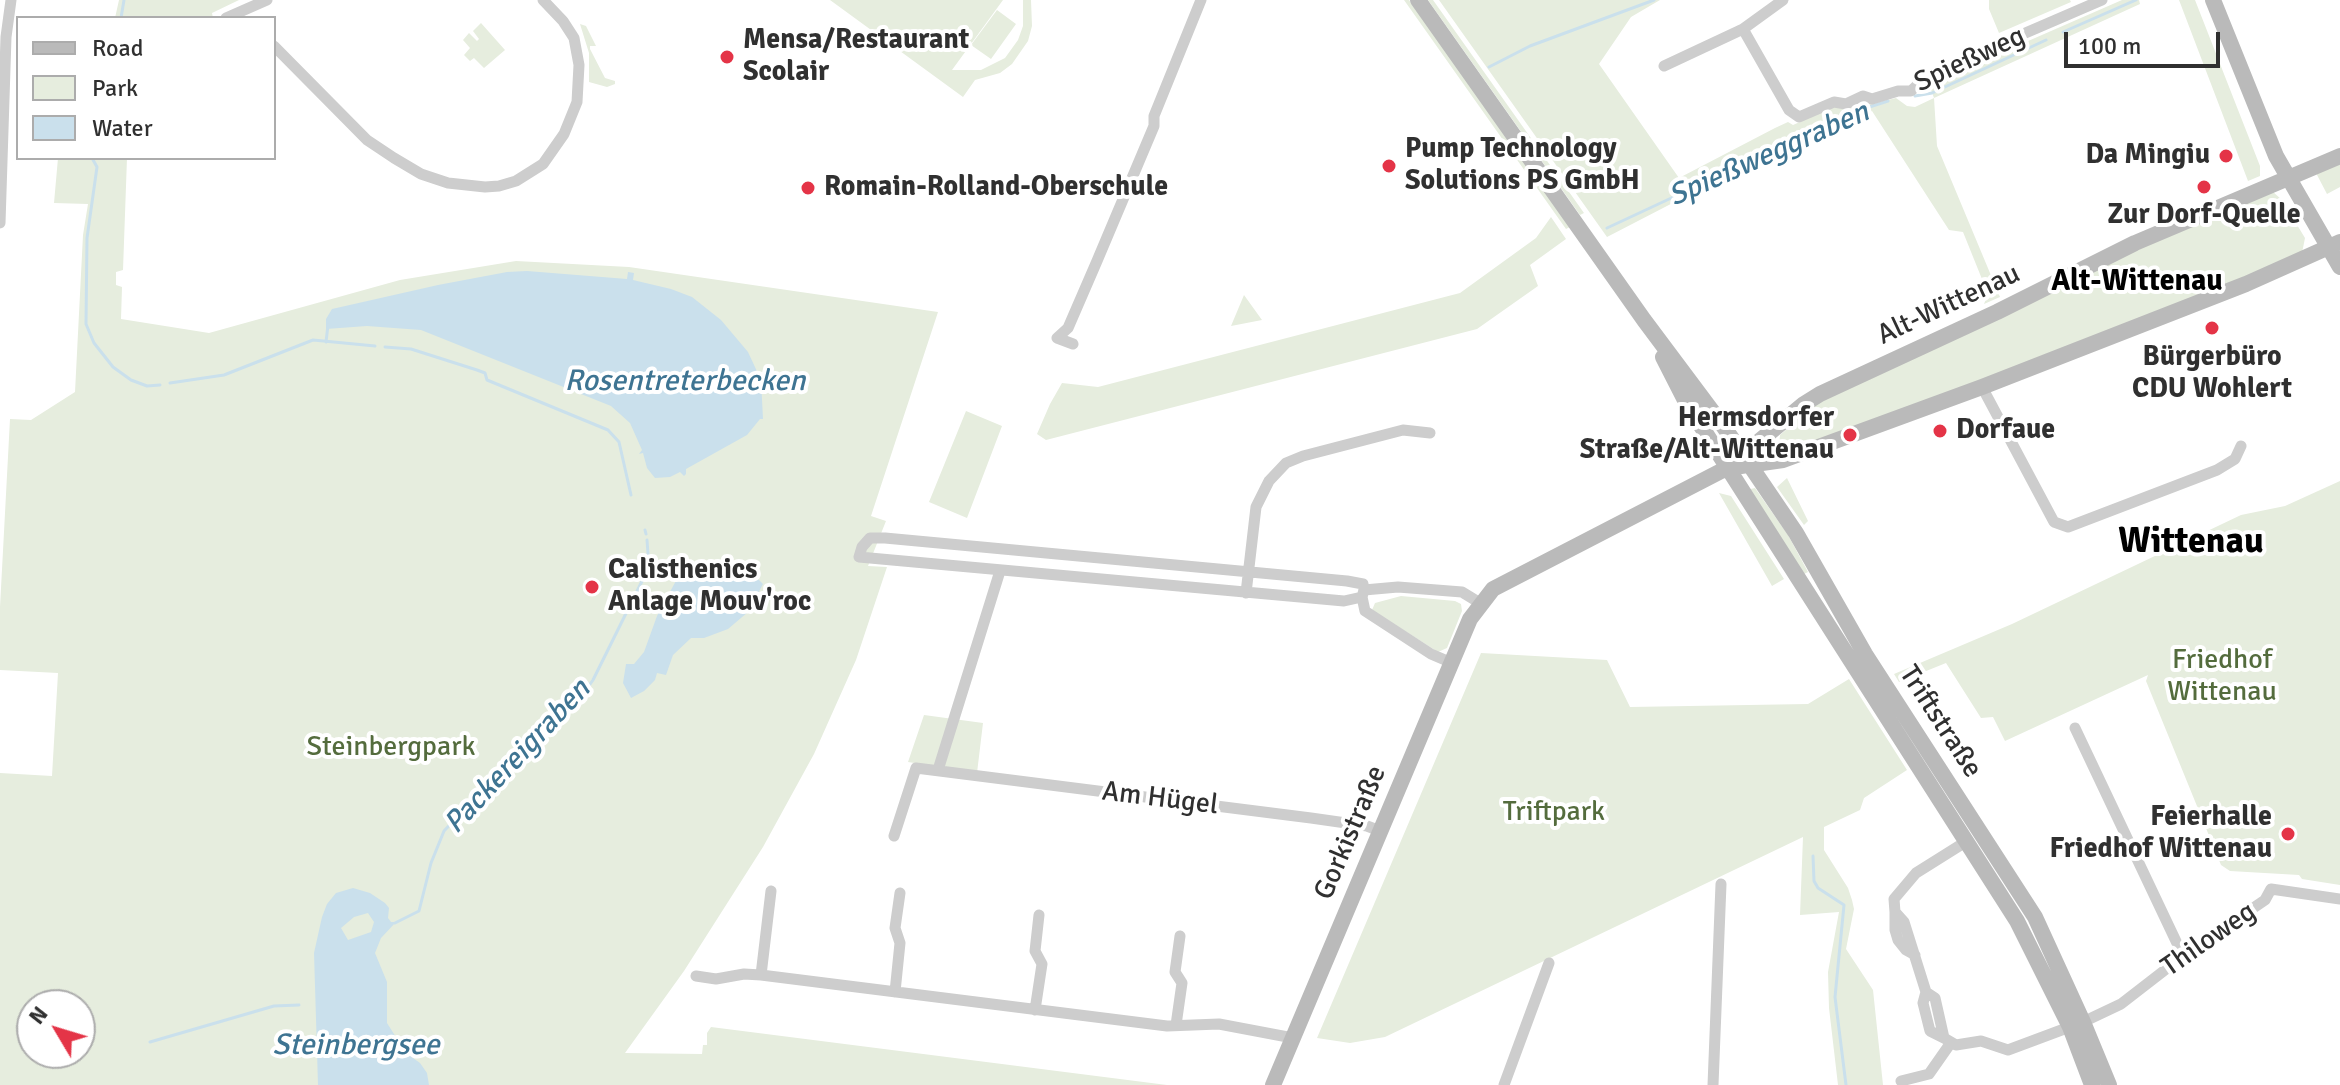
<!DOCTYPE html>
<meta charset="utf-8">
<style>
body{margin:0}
#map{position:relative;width:2340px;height:1085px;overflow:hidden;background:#fff;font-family:Signika,sans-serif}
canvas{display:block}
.legend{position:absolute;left:16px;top:16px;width:260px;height:144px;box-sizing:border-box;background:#fff;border:2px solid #acacac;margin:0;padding:10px 14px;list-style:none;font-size:24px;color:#303030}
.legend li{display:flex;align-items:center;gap:16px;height:40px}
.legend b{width:40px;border:2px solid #acacac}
.north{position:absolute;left:16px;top:989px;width:80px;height:80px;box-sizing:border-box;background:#fff;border:2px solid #acacac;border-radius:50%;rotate:308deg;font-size:22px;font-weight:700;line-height:32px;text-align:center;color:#303030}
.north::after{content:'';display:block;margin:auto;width:28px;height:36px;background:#e43447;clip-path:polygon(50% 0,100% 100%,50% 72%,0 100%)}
.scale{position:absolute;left:2064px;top:32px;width:156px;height:36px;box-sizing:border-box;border:4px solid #303030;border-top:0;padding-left:10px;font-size:24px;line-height:28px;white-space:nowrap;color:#303030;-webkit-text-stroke:6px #fff;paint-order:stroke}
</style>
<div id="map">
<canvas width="2340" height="1085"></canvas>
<ul class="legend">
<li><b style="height:10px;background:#bababa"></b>Road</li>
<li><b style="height:22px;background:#e6edde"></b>Park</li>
<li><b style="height:22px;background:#cae0ec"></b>Water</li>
</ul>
<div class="north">N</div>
<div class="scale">100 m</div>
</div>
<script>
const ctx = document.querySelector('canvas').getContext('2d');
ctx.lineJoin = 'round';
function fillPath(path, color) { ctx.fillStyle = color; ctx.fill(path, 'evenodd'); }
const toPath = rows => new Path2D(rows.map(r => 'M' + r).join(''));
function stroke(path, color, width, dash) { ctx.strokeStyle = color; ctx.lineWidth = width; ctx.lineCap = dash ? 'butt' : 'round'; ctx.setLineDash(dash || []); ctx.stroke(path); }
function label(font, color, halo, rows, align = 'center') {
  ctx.font = font + ' Signika,sans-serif'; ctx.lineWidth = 8; ctx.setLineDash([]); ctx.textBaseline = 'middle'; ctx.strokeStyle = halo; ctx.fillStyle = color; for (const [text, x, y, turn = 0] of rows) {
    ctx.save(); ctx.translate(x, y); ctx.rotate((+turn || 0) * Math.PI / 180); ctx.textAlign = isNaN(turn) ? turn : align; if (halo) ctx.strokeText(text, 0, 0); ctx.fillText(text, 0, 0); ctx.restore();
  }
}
const green = toPath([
 [119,0,239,0,212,13,213,18,115,18],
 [830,0,1003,0,952,70,981,70,1005,58,1018,40,1023,26,1023,0,1031,0,1032,26,1028,41,1012,64,1000,73,975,80,963,97],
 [1404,0,1409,0,1570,227,1566,229],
 [1428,0,1433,0,1584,213,1580,215],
 [1439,0,1660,0,1631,17,1599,64,1679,178,1775,128,1788,122,1793,125,1834,107,1863,101,1872,104,1896,98,1907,106,1915,107,1934,98,1930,87,1932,83,2122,0,2139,0,2140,4,1934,98,1937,146,2000,297,1984,304,1988,294,1963,232,1949,230,1872,111,1694,192,1607,237],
 [1989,0,2070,0,2071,2,1999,33,1989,9],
 [2179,0,2195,0,2260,166,2260,176,2248,181],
 [997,10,1016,24,991,59,971,45],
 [481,23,505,50,484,68,474,58,470,61,464,55,470,48,463,40,469,33,477,41,479,39,473,31],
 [580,24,586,26,596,46,590,46,590,49,605,78,615,81,615,84,607,87,589,82,589,53],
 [58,158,127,158,123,270,116,272,116,285,122,287,121,319,209,333,400,280,516,261,629,267,938,312,871,516,886,521,868,566,887,567,856,660,814,754,763,847,684,971,625,1053,702,1054,703,1045,707,1045,707,1033,711,1027,1167,1085,0,1085,0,773,52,776,58,673,0,670,0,607,10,419,31,420,75,392,83,235,88,204,54,203],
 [32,1005,80,1005,80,1053,32,1053],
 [2340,163,2340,187,2327,194,2316,173],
 [2272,191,2282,200,2305,238,2302,253,2149,318,1786,452,1779,445,1780,435,1821,400,2150,243],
 [1551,217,1566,239,1530,265,1538,286,1477,329,1046,440,1037,434,1050,404,1062,383,1098,387,1460,293,1536,238],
 [1244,295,1262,320,1231,326],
 [966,411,1002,426,967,518,929,502],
 [1787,478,1808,521,1804,525,1777,487],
 [2340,481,2340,885,2302,879,2299,875,2230,871,2221,865,2146,681,2148,675,2005,741,1993,717,1981,718,1946,663,1899,682,1894,674,2012,624,2241,515,2285,506],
 [1755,488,1788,535,1808,572,1802,575,1746,490],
 [1719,493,1731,496,1784,579,1772,586],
 [1401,596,1455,601,1461,604,1462,611,1447,648,1438,652,1372,610,1375,603],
 [1481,653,1607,660,1630,707,1808,704,1849,679,1907,770,1864,798,1860,810,1824,827,1824,850,1848,888,1852,900,1854,909,1846,949,1873,990,1883,1085,1838,1085,1829,1008,1828,972,1839,912,1800,915,1803,837,1385,1037,1350,1043,1317,1038],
 [924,715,983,723,977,773,908,762]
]);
const water = toPath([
 [527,271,627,279,628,272,634,273,633,280,671,289,692,297,721,320,748,352,761,380,763,419,760,419,747,435,686,469,686,474,684,476,680,472,670,477,655,478,647,468,643,453,639,454,642,450,630,423,611,406,421,330,367,326,326,329,326,319,332,309,438,285,507,272],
 [699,563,731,569,741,568,752,573,763,584,748,612,728,629,704,638,691,638,673,655,666,675,657,673,655,680,644,691,631,698,623,683,626,664,634,664,644,652,657,616,678,577,682,564],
 [353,888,370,893,385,903,389,908,388,918,391,922,396,922,381,938,375,953,387,982,387,1023,406,1053,420,1063,427,1073,429,1085,318,1085,314,953,322,917,327,904,336,893],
 [368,913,374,922,371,932,348,940,341,928,354,917]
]);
const stream = toPath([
 [121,18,124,0],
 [2063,32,2136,0],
 [1489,67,1530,46,1654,0],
 [1915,96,1932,93,2046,40],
 [92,158,97,167,87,238,86,324,94,343,113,367,131,380,147,386,160,385],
 [1607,228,1860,110,1888,101],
 [326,342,328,325],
 [385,347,411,349,477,370,485,373,487,380,608,430,619,442,631,495],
 [170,383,224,375,313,340,375,346],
 [645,530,646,534],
 [1813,856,1814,881,1818,888,1844,905,1835,997,1846,1085],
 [395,923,419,911,431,863,444,831,520,751,576,704,593,680,649,567,647,540],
 [150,1042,274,1006,299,1005]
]);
const minor = toPath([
 [226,18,267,0],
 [1743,29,1789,110,1799,117,1834,102,1846,104,1863,96,1872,99,1898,91,1911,91,1928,75,2102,0],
 [274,46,367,140,394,158,421,174,448,183,485,187,499,186,516,181,543,164,564,134,577,102,579,65,574,38,563,21,543,0],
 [1664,66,1743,29,1783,0],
 [0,223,6,37,11,0],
 [1073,344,1057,338,1068,328,1097,261,1154,126,1154,116,1201,0],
 [1982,387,2054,522,2068,527,2217,470,2235,459,2241,446],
 [1364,590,1362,597,1365,611,1431,654,1452,663],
 [1364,590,1398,587,1462,592,1480,603],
 [1246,593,1256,507,1269,481,1286,463,1303,456,1403,430,1430,433],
 [1362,597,1344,601,859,557,862,547,870,538,885,538,1347,581,1363,584,1364,590],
 [2075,728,2183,956],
 [938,770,1000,571],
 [894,836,916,768,1311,818,1367,826,1380,831],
 [1967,841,1916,873,1894,899,1895,912,1904,922,1926,992,1935,998,1944,1038,1956,1045,1981,1041,2008,1050,2083,1022,2121,1004,2183,956,2265,900,2271,889,2340,899],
 [1895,912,1895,930,1898,940,1906,950,1915,955],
 [761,975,771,891],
 [696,976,716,979,744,974,761,975,1167,1026,1219,1024,1293,1038],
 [895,992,900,943,895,928,900,893],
 [1926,992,1923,1003,1930,1031,1944,1038],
 [1035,1010,1042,964,1035,951,1039,915],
 [1176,1025,1182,983,1175,972,1180,936],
 [1901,1081,1929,1074,1950,1044],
 [1504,1085,1549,963],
 [1713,1085,1721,884]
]);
const secondary = toPath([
 [1418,0,1644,320,1724,427,1796,533,1865,654,2035,917,2083,1022,2109,1085],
 [2213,0,2276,156,2340,267],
 [1663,357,1687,404,2017,921,2070,1027,2092,1085],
 [1741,466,1783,460,1982,387,2246,284,2340,242],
 [1273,1085,1470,619,1493,589,1727,468,1804,404,1820,394,1997,312,2135,243,2340,156]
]);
const markers = [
 [727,57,8,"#e43447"],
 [2226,156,8,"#e43447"],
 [1389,166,8,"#e43447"],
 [2204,187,8,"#e43447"],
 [808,188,8,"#e43447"],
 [2212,328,8,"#e43447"],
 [1940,431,8,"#e43447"],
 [1850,435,8,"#e43447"],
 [592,587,8,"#e43447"],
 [2288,834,8,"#e43447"]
];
const poiNames = [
 ["Mensa/Restaurant",743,41],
 ["Scolair",743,73],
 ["Pump Technology",1405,150],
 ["Solutions PS GmbH",1405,182],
 ["Da Mingiu",2210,156,"right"],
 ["Romain-Rolland-Oberschule",824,188],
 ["Zur Dorf-Quelle",2204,216,"center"],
 ["Bürgerbüro",2212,358,"center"],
 ["CDU Wohlert",2212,390,"center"],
 ["Hermsdorfer",1834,419,"right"],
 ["Straße/Alt-Wittenau",1834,451,"right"],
 ["Dorfaue",1956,431],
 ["Calisthenics",608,571],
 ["Anlage Mouv'roc",608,603],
 ["Feierhalle",2272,818,"right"],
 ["Friedhof Wittenau",2272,850,"right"]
];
const streetNames = [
 ["Spießweg",1970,60,-25],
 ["Alt-Wittenau",1949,305,-25],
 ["Triftstraße",1940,722,57],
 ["Am Hügel",1160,799,7],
 ["Gorkistraße",1351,833,-67],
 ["Thiloweg",2209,940,-35]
];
const parkNames = [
 ["Friedhof",2222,661],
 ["Wittenau",2222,693],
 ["Steinbergpark",391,748],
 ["Triftpark",1554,813]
];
const waterNames = [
 ["Spießweggraben",1769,155,-24],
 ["Rosentreterbecken",685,382],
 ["Packereigraben",518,757,-47],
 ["Steinbergsee",356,1046]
];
const neighbourhoodNames = [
 ["Alt-Wittenau",2137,282]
];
const districtNames = [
 ["Wittenau",2191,543]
];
fillPath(green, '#e6edde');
fillPath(water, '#cae0ec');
stroke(stream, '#cae0ec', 3);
stroke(minor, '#cdcdcd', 11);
stroke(secondary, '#bababa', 16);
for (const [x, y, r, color] of markers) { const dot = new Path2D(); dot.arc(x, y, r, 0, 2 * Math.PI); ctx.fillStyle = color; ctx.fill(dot); stroke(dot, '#fff', 3); }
label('bold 28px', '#303030', '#fff', poiNames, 'left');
label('28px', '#303030', '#fff', streetNames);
label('28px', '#546c3d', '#fff', parkNames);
label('italic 30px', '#3e7492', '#fff', waterNames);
label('bold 30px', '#000', '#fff', neighbourhoodNames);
label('bold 36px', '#000', '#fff', districtNames);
</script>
